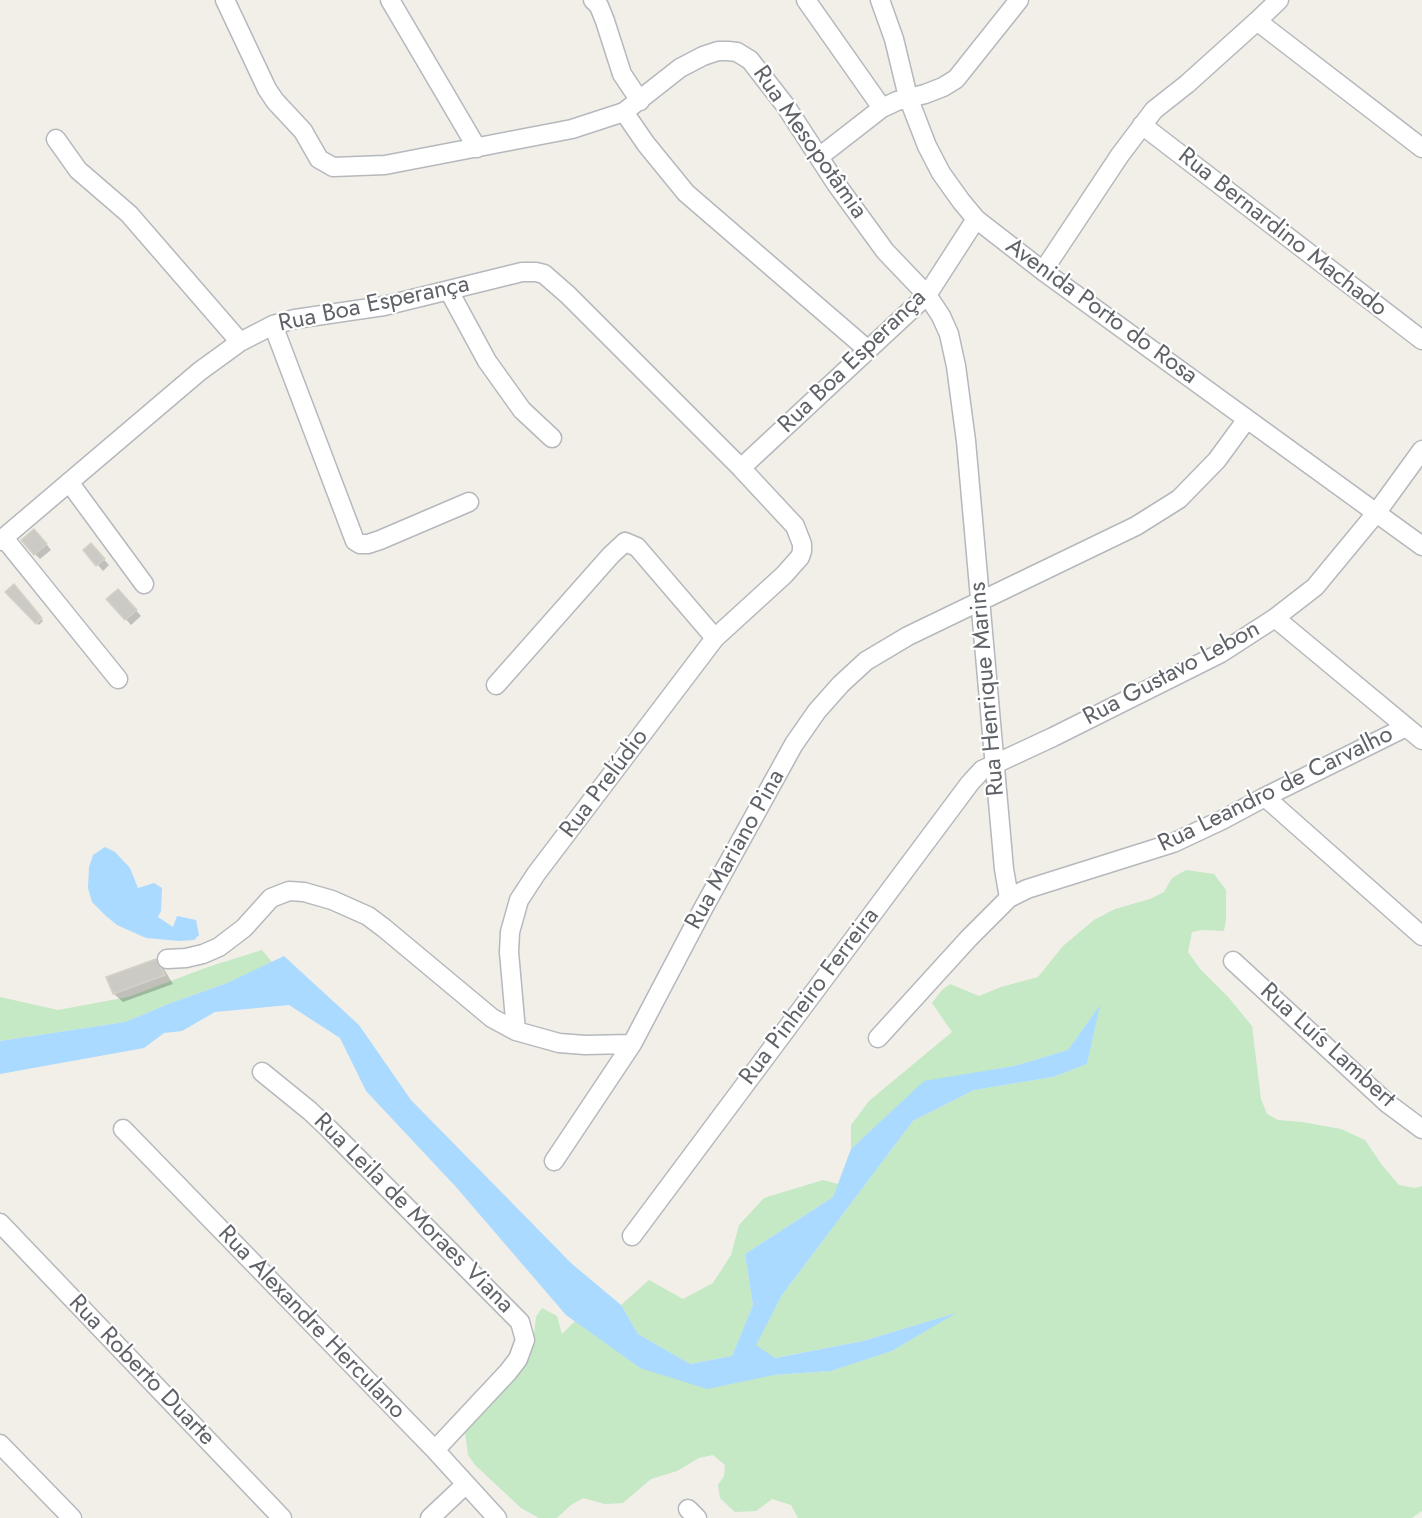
<!DOCTYPE html>
<meta charset="utf-8">
<style>
body{margin:0}
canvas{display:block;background:#f1efe8}
</style>
<canvas width="1422" height="1518"></canvas>
<script>
const ctx = document.querySelector('canvas').getContext('2d');
ctx.lineJoin = 'round';
function fillPath(path, color) { ctx.fillStyle = color; ctx.fill(path, 'evenodd'); }
const toPath = rows => new Path2D(rows.map(r => 'M' + r).join(''));
function stroke(path, color, width, dash) { ctx.strokeStyle = color; ctx.lineWidth = width; ctx.lineCap = dash ? 'butt' : 'round'; ctx.setLineDash(dash || []); ctx.stroke(path); }
function label(font, color, halo, rows, align = 'center') {
  ctx.font = font + ' Jost,sans-serif'; ctx.lineWidth = 4.5; ctx.setLineDash([]); ctx.textBaseline = 'middle'; ctx.strokeStyle = halo; ctx.fillStyle = color; for (const [text, x, y, turn = 0] of rows) {
    ctx.save(); ctx.translate(x, y); ctx.rotate((+turn || 0) * Math.PI / 180); ctx.textAlign = isNaN(turn) ? turn : align; if (halo) ctx.strokeText(text, 0, 0); ctx.fillText(text, 0, 0); ctx.restore();
  }
}
const green = toPath([
 [1186,870,1214,874,1226,890,1226,919,1224,931,1202,930,1192,932,1188,952,1201,970,1229,998,1252,1026,1261,1099,1267,1114,1278,1120,1302,1122,1341,1129,1365,1140,1382,1165,1399,1185,1415,1188,1422,1186,1422,1511,1412,1518,798,1518,791,1505,772,1499,756,1511,735,1512,720,1498,718,1485,724,1476,725,1465,713,1455,699,1458,677,1471,651,1479,623,1503,605,1504,583,1498,571,1505,557,1518,539,1518,521,1508,475,1465,468,1455,465,1432,471,1419,533,1343,536,1317,542,1308,557,1316,562,1334,575,1321,640,1368,774,1375,831,1371,892,1351,953,1314,863,1341,774,1358,755,1345,782,1295,913,1121,974,1090,1053,1077,1087,1064,1099,1007,1068,1050,1014,1066,924,1082,851,1149,851,1125,869,1101,952,1032,932,1003,942,990,950,984,979,996,1001,987,1038,977,1063,946,1094,920,1115,909,1150,899,1164,892,1172,878],
 [262,950,272,962,227,983,171,1003,125,1022,0,1041,0,997,58,1010,128,997,208,967],
 [823,1180,838,1184,833,1197,745,1254,753,1305,732,1356,690,1364,638,1334,621,1305,649,1280,683,1299,713,1283,731,1255,739,1225,764,1198]
]);
const water = toPath([
 [105,847,115,852,130,868,138,888,154,883,162,888,161,911,158,917,173,927,177,916,196,920,199,935,194,940,180,941,146,938,117,925,106,916,92,902,88,888,89,867,93,855],
 [284,956,359,1025,411,1100,571,1263,621,1305,638,1334,690,1364,732,1356,753,1305,745,1254,833,1197,851,1149,924,1081,1014,1066,1068,1050,1100,1005,1087,1064,1053,1077,974,1090,913,1121,782,1295,756,1345,775,1358,863,1341,956,1313,892,1351,831,1371,774,1375,707,1389,640,1368,566,1315,456,1187,366,1091,340,1038,289,1005,215,1012,182,1031,164,1033,144,1048,0,1074,0,1041,125,1022,171,1003,227,983]
]);
const shadow = toPath([
 [40,536,51,550,40,559,35,554],
 [85,550,96,551,109,565,103,571],
 [14,586,43,621,39,625,7,592],
 [123,596,141,616,131,625,108,599],
 [156,960,164,969,173,984,123,1002,114,994]
]);
const building = toPath([
 [34,529,47,544,34,555,21,540,34,529],
 [91,543,105,559,96,566,83,550,91,543],
 [14,584,42,618,36,624,5,592,14,584],
 [118,589,137,610,125,620,106,599,118,589],
 [156,959,165,975,113,994,106,977,156,959]
]);
const minor = toPath([
 [225,0,267,89,275,101,303,131,319,159,333,167,385,165,572,129,624,112,680,68,703,56,718,51,728,51,737,52,750,60,785,105,837,185,885,251,927,295,941,316,949,334,956,366,966,441,1004,869,1009,898],
 [390,0,477,148],
 [593,0,599,6,605,21,622,74,640,101],
 [806,0,882,108],
 [880,0,894,39,908,97,927,146,941,173,961,201,976,219,1043,271,1422,546],
 [1257,21,1422,148],
 [624,112,646,144,686,193,868,350],
 [1142,125,1422,340],
 [56,139,78,170,129,214,240,342],
 [819,157,882,108,897,101,925,94,943,87,956,79,1019,0],
 [1043,271,1120,155,1154,110,1187,84,1257,21,1279,0],
 [449,291,487,361,522,410,552,438],
 [273,325,355,541,360,544,368,544,380,540,469,502],
 [741,468,927,295,976,219],
 [69,482,144,584],
 [4,538,118,679],
 [0,541,200,371,240,342,273,325,295,319,384,306,522,272,536,272,544,274,568,295,741,468,795,526,802,544,802,551,800,557,784,575,715,638,536,874,519,900,510,932,509,952,516,1031],
 [1275,618,1422,740],
 [496,685,611,555,625,542,637,547,715,638],
 [1265,797,1422,936],
 [167,959,186,958,203,954,219,947,244,928,271,898,289,891,304,892,332,900,368,916,384,928,492,1018,516,1031,559,1043,585,1045,632,1044],
 [1233,961,1387,1103,1422,1129],
 [878,1038,969,938,1009,898,1027,889,1173,843,1222,820,1265,797,1406,727],
 [262,1072,310,1111,329,1129,520,1322,525,1340,518,1359,508,1372,435,1450],
 [123,1129,435,1450,497,1518],
 [554,1161,632,1044,704,907,794,744,817,711,841,684,866,661,908,636,1136,526,1179,499,1217,460,1247,419],
 [0,1223,282,1518],
 [632,1236,970,783,982,770,1053,737,1221,653,1275,618,1315,587,1377,512,1422,450],
 [0,1444,72,1518],
 [688,1509,697,1518],
 [430,1518,465,1485]
]);
const streetNames = [
 ["Rua Mesopotâmia",809,143,55],
 ["Rua Bernardino Machado",1282,233,38],
 ["Rua Boa Esperança",374,305,-12],
 ["Avenida Porto do Rosa",1101,312,36],
 ["Rua Boa Esperança",853,362,-44],
 ["Rua Gustavo Lebon",1172,674,-28],
 ["Rua Henrique Marins",988,689,-95],
 ["Rua Prelúdio",605,784,-53],
 ["Rua Leandro de Carvalho",1276,790,-26],
 ["Rua Mariano Pina",736,850,-61],
 ["Rua Pinheiro Ferreira",810,997,-53],
 ["Rua Luís Lambert",1327,1046,42],
 ["Rua Leila de Moraes Viana",413,1214,45],
 ["Rua Alexandre Herculano",311,1323,46],
 ["Rua Roberto Duarte",141,1371,46]
];
fillPath(green, '#c5e8c5');
fillPath(water, '#aadaff');
fillPath(shadow, '#0003');
fillPath(building, '#cccac5');
stroke(building, '#d6d1c6', 1.5);
stroke(minor, '#b5b8bc', 21);
stroke(minor, '#fff', 18);
label('24px', '#5f6368', '#fff', streetNames);
</script>
